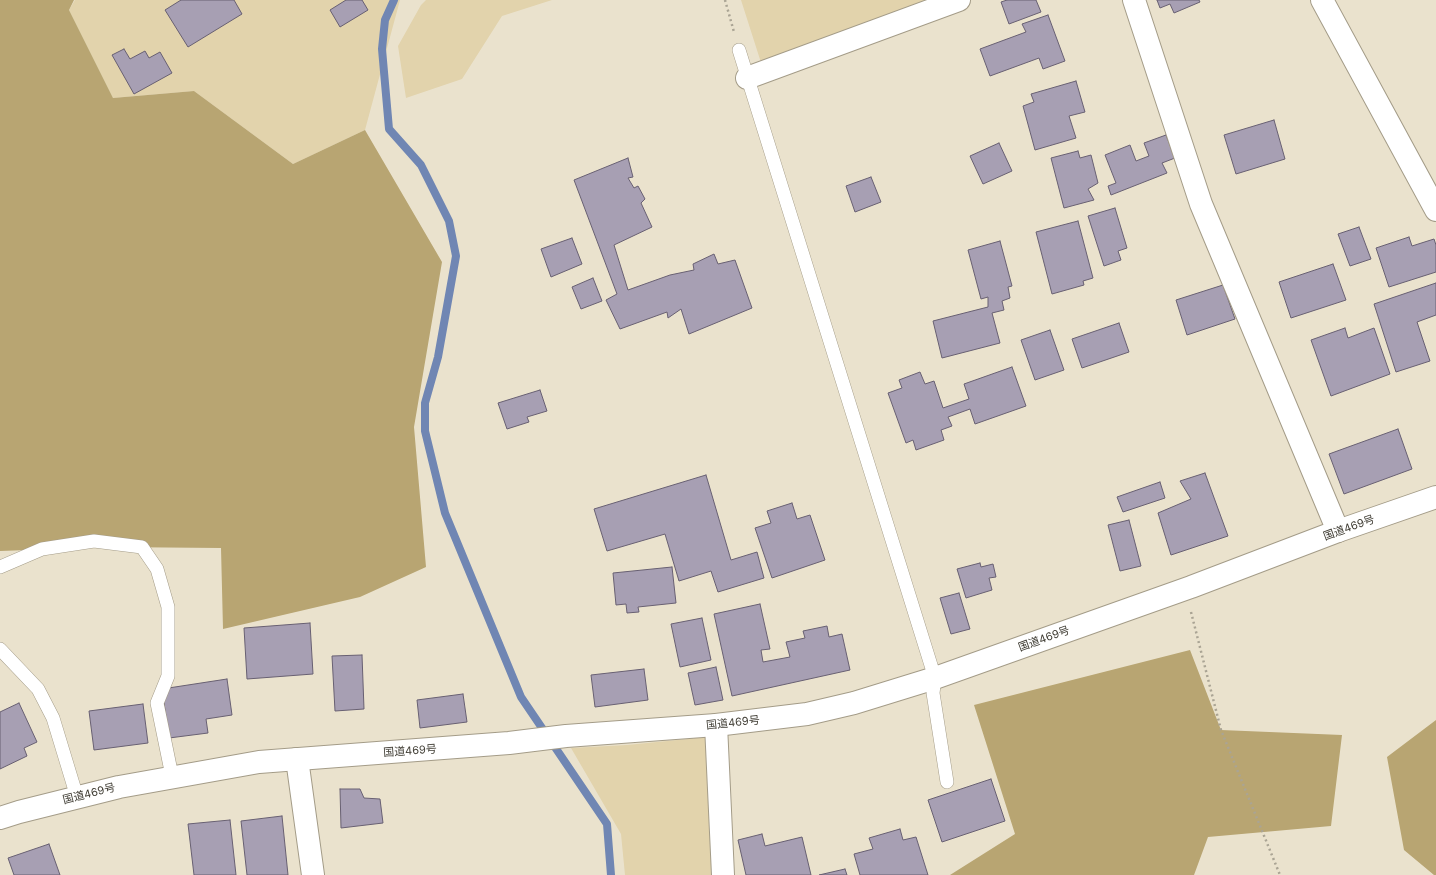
<!DOCTYPE html>
<meta charset="utf-8">
<style>
body{margin:0}
canvas{display:block;background:#eae2cd}
</style>
<canvas width="1436" height="875"></canvas>
<script>
const ctx = document.querySelector('canvas').getContext('2d');
ctx.lineJoin = 'round';
function fillPath(path, color) { ctx.fillStyle = color; ctx.fill(path, 'evenodd'); }
const toPath = rows => new Path2D(rows.map(r => 'M' + r).join(''));
function stroke(path, color, width, dash) { ctx.strokeStyle = color; ctx.lineWidth = width; ctx.lineCap = dash ? 'butt' : 'round'; ctx.setLineDash(dash || []); ctx.stroke(path); }
function label(font, color, halo, rows, align = 'center') {
  ctx.font = font + ' Inter,"Noto Sans JP",sans-serif'; ctx.lineWidth = 4; ctx.setLineDash([]); ctx.textBaseline = 'middle'; ctx.strokeStyle = halo; ctx.fillStyle = color; for (const [text, x, y, turn = 0] of rows) {
    ctx.save(); ctx.translate(x, y); ctx.rotate((+turn || 0) * Math.PI / 180); ctx.textAlign = isNaN(turn) ? turn : align; if (halo) ctx.strokeText(text, 0, 0); ctx.fillText(text, 0, 0); ctx.restore();
  }
}
const green = toPath([
 [75,0,400,0,365,130,293,164,194,91,113,98,69,10],
 [426,0,552,0,502,16,462,79,406,98,398,46,421,5],
 [741,0,959,0,764,72],
 [707,737,721,875,625,875,621,834,571,748,627,745]
]);
const forest = toPath([
 [0,0,74,0,69,10,113,98,194,91,293,164,365,130,442,262,414,427,426,567,360,597,223,629,221,548,110,547,0,551],
 [1190,650,1221,730,1342,735,1331,826,1208,837,1194,875,950,875,1015,834,974,705],
 [1436,720,1436,875,1434,875,1404,850,1387,757]
]);
const stream = toPath([
 [394,0,385,20,382,49,389,129,421,165,449,221,456,256,438,357,425,403,425,431,445,513,521,697,607,824,611,875]
]);
const building = toPath([
 [181,0,234,0,242,14,188,47,165,10,181,0],
 [346,0,362,0,368,10,340,27,330,10,346,0],
 [1007,0,1036,0,1041,12,1009,24,1001,2,1007,0],
 [1157,0,1199,0,1200,2,1174,13,1170,4,1160,8,1157,0],
 [1048,15,1065,61,1043,69,1039,58,990,76,980,49,1026,32,1022,24,1048,15],
 [124,49,130,59,145,51,149,58,160,52,172,73,134,94,112,55,124,49],
 [1076,81,1085,112,1069,116,1076,138,1035,150,1023,106,1034,102,1031,94,1076,81],
 [1274,120,1285,159,1236,174,1224,135,1274,120],
 [1166,135,1175,158,1162,163,1167,173,1111,195,1108,186,1116,183,1105,155,1130,145,1136,161,1149,156,1144,143,1166,135],
 [999,143,1012,171,983,184,970,156,999,143],
 [1078,151,1080,158,1091,155,1098,183,1088,189,1094,200,1064,208,1051,158,1078,151],
 [628,158,633,177,628,178,634,188,638,186,645,199,641,203,652,227,614,245,628,290,670,275,694,270,693,264,714,254,718,264,735,260,752,308,689,334,681,309,668,318,667,312,620,329,606,300,617,294,574,180,628,158],
 [871,177,881,202,855,212,846,186,871,177],
 [1115,208,1127,248,1118,251,1121,260,1104,266,1088,216,1115,208],
 [1078,221,1093,278,1083,281,1084,285,1052,294,1036,232,1078,221],
 [1359,227,1371,259,1350,266,1338,234,1359,227],
 [1409,237,1412,246,1434,239,1436,245,1436,272,1389,287,1376,248,1409,237],
 [572,238,582,264,551,277,541,249,572,238],
 [1000,241,1012,286,1008,287,1010,298,1002,301,1004,310,992,313,1000,343,942,358,933,321,988,307,988,297,981,299,968,250,1000,241],
 [1333,264,1346,300,1291,318,1279,282,1333,264],
 [593,278,602,301,581,309,572,287,593,278],
 [1436,283,1436,315,1417,322,1430,361,1396,372,1374,304,1436,283],
 [1223,285,1235,319,1187,335,1176,300,1223,285],
 [1119,323,1129,352,1082,368,1072,339,1119,323],
 [1345,328,1348,338,1374,328,1390,374,1331,396,1311,340,1345,328],
 [1050,330,1064,370,1035,380,1021,340,1050,330],
 [1012,367,1026,406,975,424,970,409,948,417,952,426,941,430,944,440,916,450,913,440,906,443,888,393,902,388,899,380,920,372,925,384,934,381,943,408,969,399,964,384,1012,367],
 [540,390,547,411,527,417,529,422,507,429,498,403,540,390],
 [1398,429,1412,469,1344,494,1329,454,1398,429],
 [1205,473,1228,536,1171,555,1158,513,1191,499,1180,481,1205,473],
 [706,475,731,560,757,552,764,578,718,592,711,571,679,581,665,534,607,551,594,509,706,475],
 [1160,482,1165,498,1123,512,1117,497,1160,482],
 [792,503,797,519,810,515,825,560,772,578,755,528,771,523,767,511,792,503],
 [1129,520,1141,566,1120,571,1108,525,1129,520],
 [980,563,981,567,993,564,996,577,989,578,992,590,966,598,957,569,980,563],
 [672,567,676,603,638,607,639,612,627,613,626,604,616,605,613,573,672,567],
 [959,593,970,629,951,634,940,598,959,593],
 [760,604,770,649,761,650,763,662,790,657,786,642,805,638,803,631,827,626,829,637,842,634,850,670,732,696,714,614,760,604],
 [702,618,711,660,680,667,671,624,702,618],
 [310,623,313,674,247,679,244,628,310,623],
 [362,655,364,709,335,711,332,656,362,655],
 [716,667,723,700,695,705,688,673,716,667],
 [644,669,648,700,595,707,591,675,644,669],
 [227,679,232,715,206,719,208,733,169,738,162,689,227,679],
 [463,694,467,722,420,728,417,700,463,694],
 [19,703,37,742,24,748,27,756,0,769,0,712,19,703],
 [143,704,148,743,94,750,89,711,143,704],
 [991,779,1005,821,942,842,928,800,991,779],
 [340,789,360,789,364,798,380,799,383,823,341,828,340,789],
 [282,816,288,875,247,875,241,821,282,816],
 [230,820,236,875,194,875,188,824,230,820],
 [900,829,903,840,916,837,928,875,860,875,854,854,873,849,869,838,900,829],
 [762,834,765,846,802,837,811,875,746,875,738,840,762,834],
 [49,844,60,875,14,875,8,858,49,844],
 [845,869,847,875,819,875,845,869]
]);
const path = toPath([
 [725,0,734,32],
 [1191,612,1221,730,1280,875]
]);
const service = toPath([
 [739,50,935,678,933,693,947,782],
 [0,567,42,549,94,541,142,547,157,569,168,607,168,676,157,703,172,776],
 [0,649,38,689,53,718,77,797]
]);
const minor = toPath([
 [1134,0,1201,204,1338,531],
 [1322,0,1436,210],
 [747,78,959,0],
 [716,725,723,875],
 [297,759,313,875]
]);
const trunk = toPath([
 [0,818,19,812,119,787,259,762,509,743,566,736,716,725,807,714,854,703,935,678,1191,587,1338,531,1436,497]
]);
const streetNames = [
 ["国道469号",1349,528,-20],
 ["国道469号",1044,639,-20],
 ["国道469号",733,723,-6],
 ["国道469号",410,751,-4],
 ["国道469号",89,794,-14]
];
fillPath(green, '#e2d3ac');
fillPath(forest, '#b8a572');
stroke(stream, '#7086b3', 8);
fillPath(building, '#a79fb3');
stroke(building, '#686072', 1);
stroke(service, '#a49c88', 14);
stroke(minor, '#a49c88', 24);
stroke(trunk, '#a49c88', 24);
stroke(path, '#aaa494', 2.5, [2, 3]);
stroke(service, '#fff', 13);
stroke(minor, '#fff', 22);
stroke(trunk, '#fff', 22);
label('11px', '#3f3c33', '#fff', streetNames);
</script>
